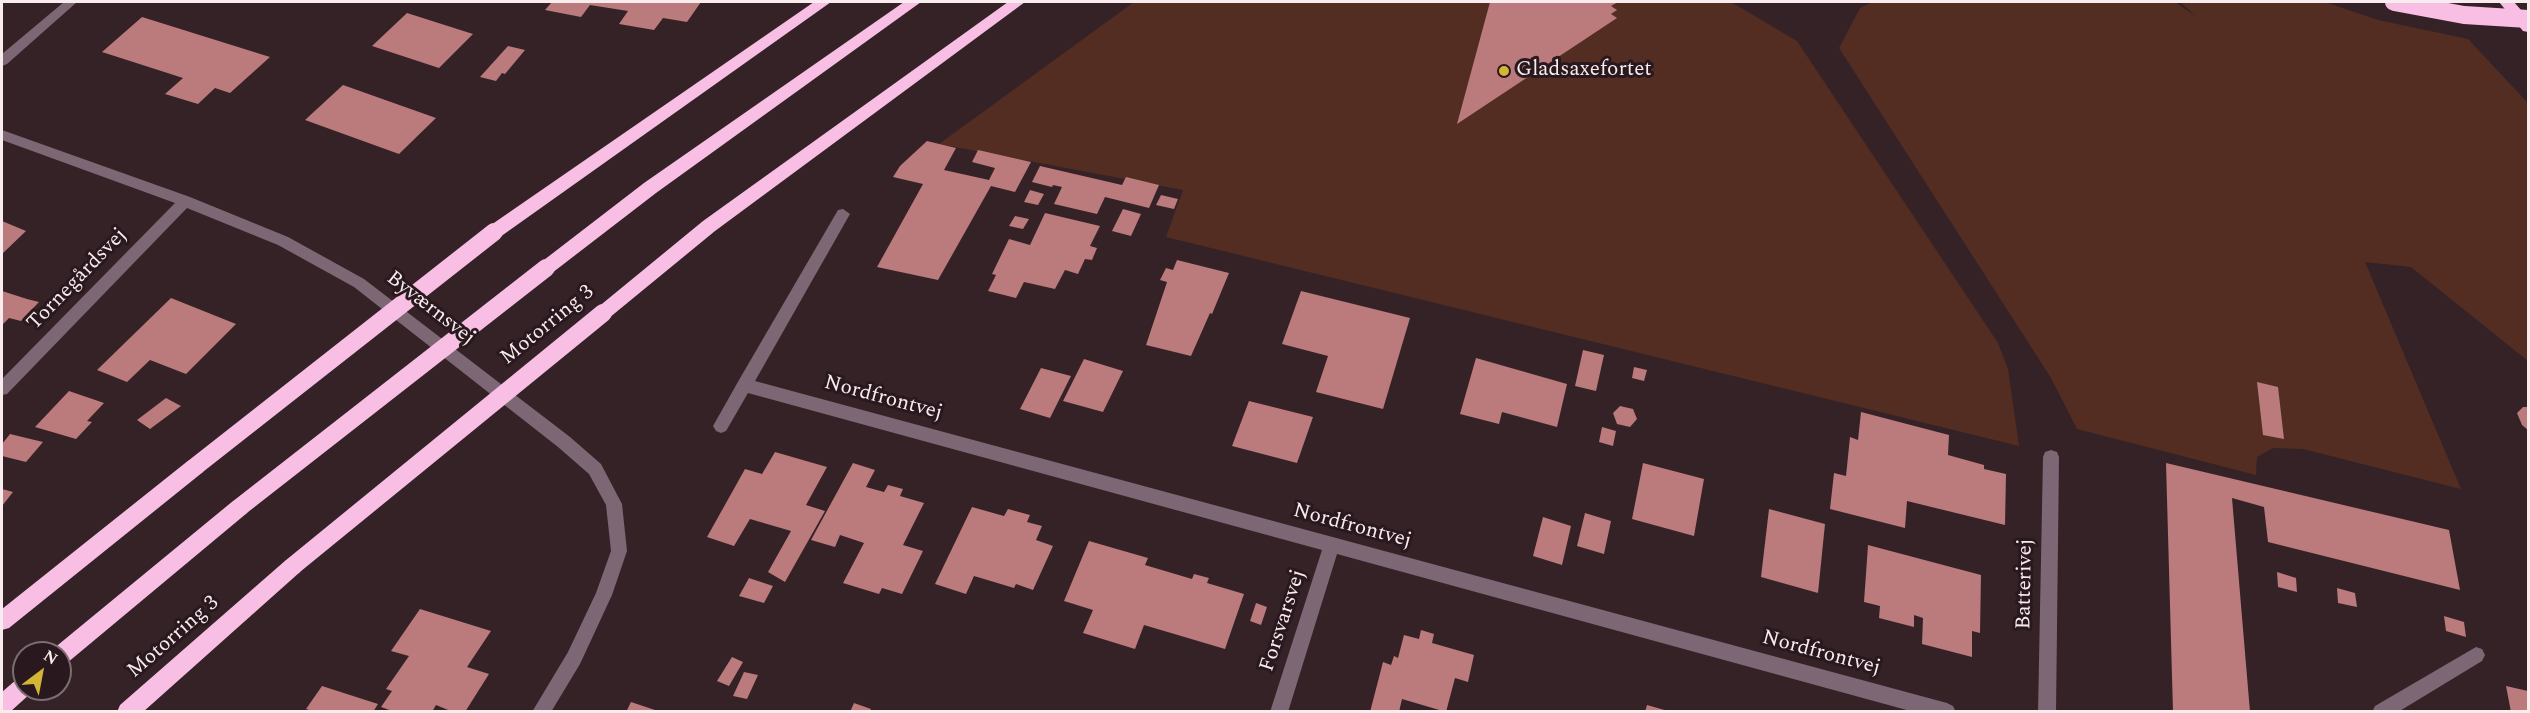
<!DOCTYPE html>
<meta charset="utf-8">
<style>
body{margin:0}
#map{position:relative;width:2530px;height:713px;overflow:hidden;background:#342227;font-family:Spectral,serif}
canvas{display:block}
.frame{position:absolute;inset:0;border:3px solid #f8ecef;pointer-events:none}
.north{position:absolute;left:12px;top:641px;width:60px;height:60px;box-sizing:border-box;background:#29191e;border:2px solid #7c6d72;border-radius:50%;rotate:32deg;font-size:16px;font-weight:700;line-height:24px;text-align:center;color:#f8ecef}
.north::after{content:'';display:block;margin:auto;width:21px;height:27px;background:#d5b534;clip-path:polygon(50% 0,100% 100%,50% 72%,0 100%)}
</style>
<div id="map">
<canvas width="2530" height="713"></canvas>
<div class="frame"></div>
<div class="north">N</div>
</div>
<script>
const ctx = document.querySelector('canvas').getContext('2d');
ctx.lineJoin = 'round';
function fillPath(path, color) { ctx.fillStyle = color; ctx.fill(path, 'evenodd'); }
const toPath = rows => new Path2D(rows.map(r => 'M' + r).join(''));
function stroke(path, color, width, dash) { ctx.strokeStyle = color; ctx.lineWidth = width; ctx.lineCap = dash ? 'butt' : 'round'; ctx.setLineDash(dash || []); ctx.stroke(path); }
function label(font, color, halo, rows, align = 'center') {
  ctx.font = font + ' Spectral,serif'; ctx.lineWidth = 6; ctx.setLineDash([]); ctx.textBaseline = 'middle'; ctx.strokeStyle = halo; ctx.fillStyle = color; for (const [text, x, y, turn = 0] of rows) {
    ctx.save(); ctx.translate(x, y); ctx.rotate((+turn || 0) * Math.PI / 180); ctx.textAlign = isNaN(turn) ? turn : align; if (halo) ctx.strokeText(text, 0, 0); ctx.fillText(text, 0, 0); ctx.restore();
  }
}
const green = toPath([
 [1134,2,1731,2,1797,41,1998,343,2008,369,2019,446,1166,237,1183,190,939,144],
 [1872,2,2175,2,2197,17,2180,2,2325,2,2378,20,2468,39,2528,103,2528,361,2411,267,2365,262,2461,489,2303,449,2273,448,2257,457,2256,475,2077,429,2051,378,1839,48,1860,8]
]);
const building = toPath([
 [552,2,701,2,687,22,663,18,654,30,619,24,628,11,590,5,581,17,545,10],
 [1490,2,1618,2,1611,6,1617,10,1611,14,1617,18,1457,124],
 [407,13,473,34,439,68,372,46],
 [142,17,270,57,230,93,215,88,198,104,165,94,183,78,102,52],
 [508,46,525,50,505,74,502,73,496,81,480,77],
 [343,85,436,118,399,154,305,120],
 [927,141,956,148,944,170,989,180,995,168,972,162,978,150,1031,162,1015,192,991,186,938,280,877,267,923,184,893,177,900,166],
 [1040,166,1122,185,1126,177,1159,185,1149,208,1105,197,1097,214,1054,204,1062,187,1053,185,1052,187,1032,182],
 [1030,190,1044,194,1038,205,1024,202],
 [1161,195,1178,199,1174,209,1156,205],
 [1123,209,1141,214,1131,236,1112,231],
 [1045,213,1100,226,1090,246,1097,248,1092,260,1085,259,1078,274,1065,270,1055,289,1024,282,1016,298,988,291,996,275,992,274,1009,239,1030,245],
 [1015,216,1029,219,1023,229,1009,226],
 [2,221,26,231,2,254],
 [1177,260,1229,273,1212,314,1210,313,1191,356,1146,345,1167,282,1160,280,1166,268,1173,270],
 [2,291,27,299,39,302,21,321,9,318,2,325],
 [1301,291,1410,318,1383,409,1316,392,1328,356,1282,344],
 [171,298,236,324,186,374,150,360,127,382,97,370],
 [1583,350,1604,355,1596,391,1575,386],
 [1476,358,1567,384,1557,427,1502,412,1499,424,1460,414],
 [1084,359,1123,371,1103,412,1063,401],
 [1634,367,1647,370,1644,381,1632,378],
 [1041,368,1071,376,1050,418,1020,409],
 [2257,382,2278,387,2284,439,2263,435],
 [69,391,104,403,87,421,92,422,76,439,35,427],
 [166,398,181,406,150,429,137,420],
 [1249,401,1313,417,1297,463,1232,446],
 [1620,406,1633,409,1637,419,1630,427,1617,424,1613,413],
 [2523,407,2528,407,2528,430,2522,425,2517,413],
 [1861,412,1949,435,1948,455,1984,465,1984,469,2006,474,2005,525,1907,501,1905,528,1830,509,1834,473,1846,476,1850,437,1858,440],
 [1602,427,1616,431,1613,446,1599,442],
 [10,434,43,442,26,462,2,456,2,444],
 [775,452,827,467,806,505,825,511,785,582,768,572,791,531,750,519,734,546,707,537,745,469,762,474],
 [853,463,875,470,866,487,884,492,888,485,903,489,900,496,924,503,903,545,923,551,902,594,882,588,879,594,843,583,864,543,840,535,835,547,811,540],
 [1643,463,1704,479,1694,536,1632,519],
 [2166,463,2449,530,2460,590,2268,542,2264,507,2232,498,2250,712,2173,712],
 [2,489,13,492,2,506],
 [972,507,1004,516,1008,509,1030,515,1027,522,1042,526,1036,540,1053,546,1033,590,1016,584,1014,588,974,576,966,594,935,584],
 [1769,509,1825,524,1818,593,1761,577],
 [1585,513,1611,521,1604,554,1577,546],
 [1543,517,1571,526,1562,565,1533,556],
 [1089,541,1148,558,1145,565,1192,579,1194,574,1209,578,1207,583,1244,594,1225,649,1144,625,1135,649,1083,633,1093,610,1064,601],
 [1868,545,1981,575,1980,633,1972,631,1972,657,1922,644,1923,618,1914,615,1914,627,1879,618,1880,606,1864,602],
 [2277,572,2296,578,2297,592,2278,587],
 [749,578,773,586,764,603,739,596],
 [2337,588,2355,593,2357,607,2338,603],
 [1256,603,1267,607,1261,625,1250,621],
 [420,609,491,631,467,667,489,674,465,712,453,712,436,705,432,712,395,712,381,707,392,691,386,689,409,656,391,651],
 [2444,616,2464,622,2466,637,2446,631],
 [1421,630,1434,634,1432,643,1474,655,1468,682,1455,678,1446,712,1402,699,1399,712,1370,712,1383,662,1391,665,1394,656,1398,658,1404,635,1419,639],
 [732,657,743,662,729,686,717,681],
 [744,672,758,675,747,699,733,696],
 [322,686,378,704,373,712,315,712,306,709],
 [2506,686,2528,691,2528,712,2511,712],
 [631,702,658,711,658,712,626,712],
 [854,703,871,709,869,712,850,712],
 [1647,705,1668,711,1668,712,1645,712]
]);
const minor = toPath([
 [64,2,77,2,7,64,2,66,2,54,64,2],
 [2,130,190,197,288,237,364,279,570,437,601,464,622,504,627,551,612,595,580,664,551,712,532,712,568,652,596,593,611,551,606,505,589,474,558,447,354,287,278,245,187,208,7,394,2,395,2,379,175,203,2,140,2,130],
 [843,209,850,214,755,381,1947,703,1953,706,1956,712,1914,712,1337,554,1288,712,1270,712,1322,550,748,393,726,431,721,433,716,431,713,426,739,380,838,210,843,209],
 [2051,450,2057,452,2059,457,2056,712,2038,712,2043,457,2045,452,2051,450],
 [2476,647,2482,649,2485,655,2482,661,2398,712,2372,712,2375,706,2476,647]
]);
const highway = toPath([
 [814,2,831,2,500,237,494,239,488,237,486,232,488,227,814,2],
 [904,2,921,2,656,193,552,273,546,275,540,273,537,268,540,263,644,183,904,2],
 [1008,2,1025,2,715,231,609,318,603,320,597,318,594,313,597,308,703,221,1008,2],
 [2499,2,2514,2,2528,18,2528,32,2523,31,2499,2],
 [196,458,203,460,205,466,203,472,9,628,2,630,2,609,189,460,196,458],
 [240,498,247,501,250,507,247,513,67,663,60,666,60,653,51,653,53,649,233,501,240,498],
 [293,557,300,560,303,566,300,572,143,712,117,712,120,705,286,560,293,557],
 [24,676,24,689,33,689,31,693,10,712,2,712,2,692,17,679,24,676]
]);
const highwayBridge = toPath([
 [2394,2,2464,15,2528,19],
 [196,466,494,232],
 [240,507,546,268],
 [293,566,603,313]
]);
const markers = [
 [1504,71,6,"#d5b534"]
];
const poiNames = [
 ["Gladsaxefortet",1516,71]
];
const streetNames = [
 ["Tornegårdsvej",78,280,-46],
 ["Byværnsvej",430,309,38],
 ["Motorring 3",548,326,-39],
 ["Nordfrontvej",883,399,15],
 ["Nordfrontvej",1352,527,15],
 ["Batterivej",2026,584,-89],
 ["Forsvarsvej",1284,621,-72],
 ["Motorring 3",174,638,-41],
 ["Nordfrontvej",1821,654,15]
];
fillPath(green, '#532d22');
fillPath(building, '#bb7a7b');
fillPath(minor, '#7e6775');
fillPath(highway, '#f8bee3');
stroke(highwayBridge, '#f8bee3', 18);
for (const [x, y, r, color] of markers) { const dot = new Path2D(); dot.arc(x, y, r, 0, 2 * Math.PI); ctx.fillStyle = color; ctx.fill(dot); stroke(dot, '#29191e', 2); }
label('21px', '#f8ecef', '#29191e', poiNames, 'left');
label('21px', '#f8ecef', '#29191e', streetNames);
</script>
